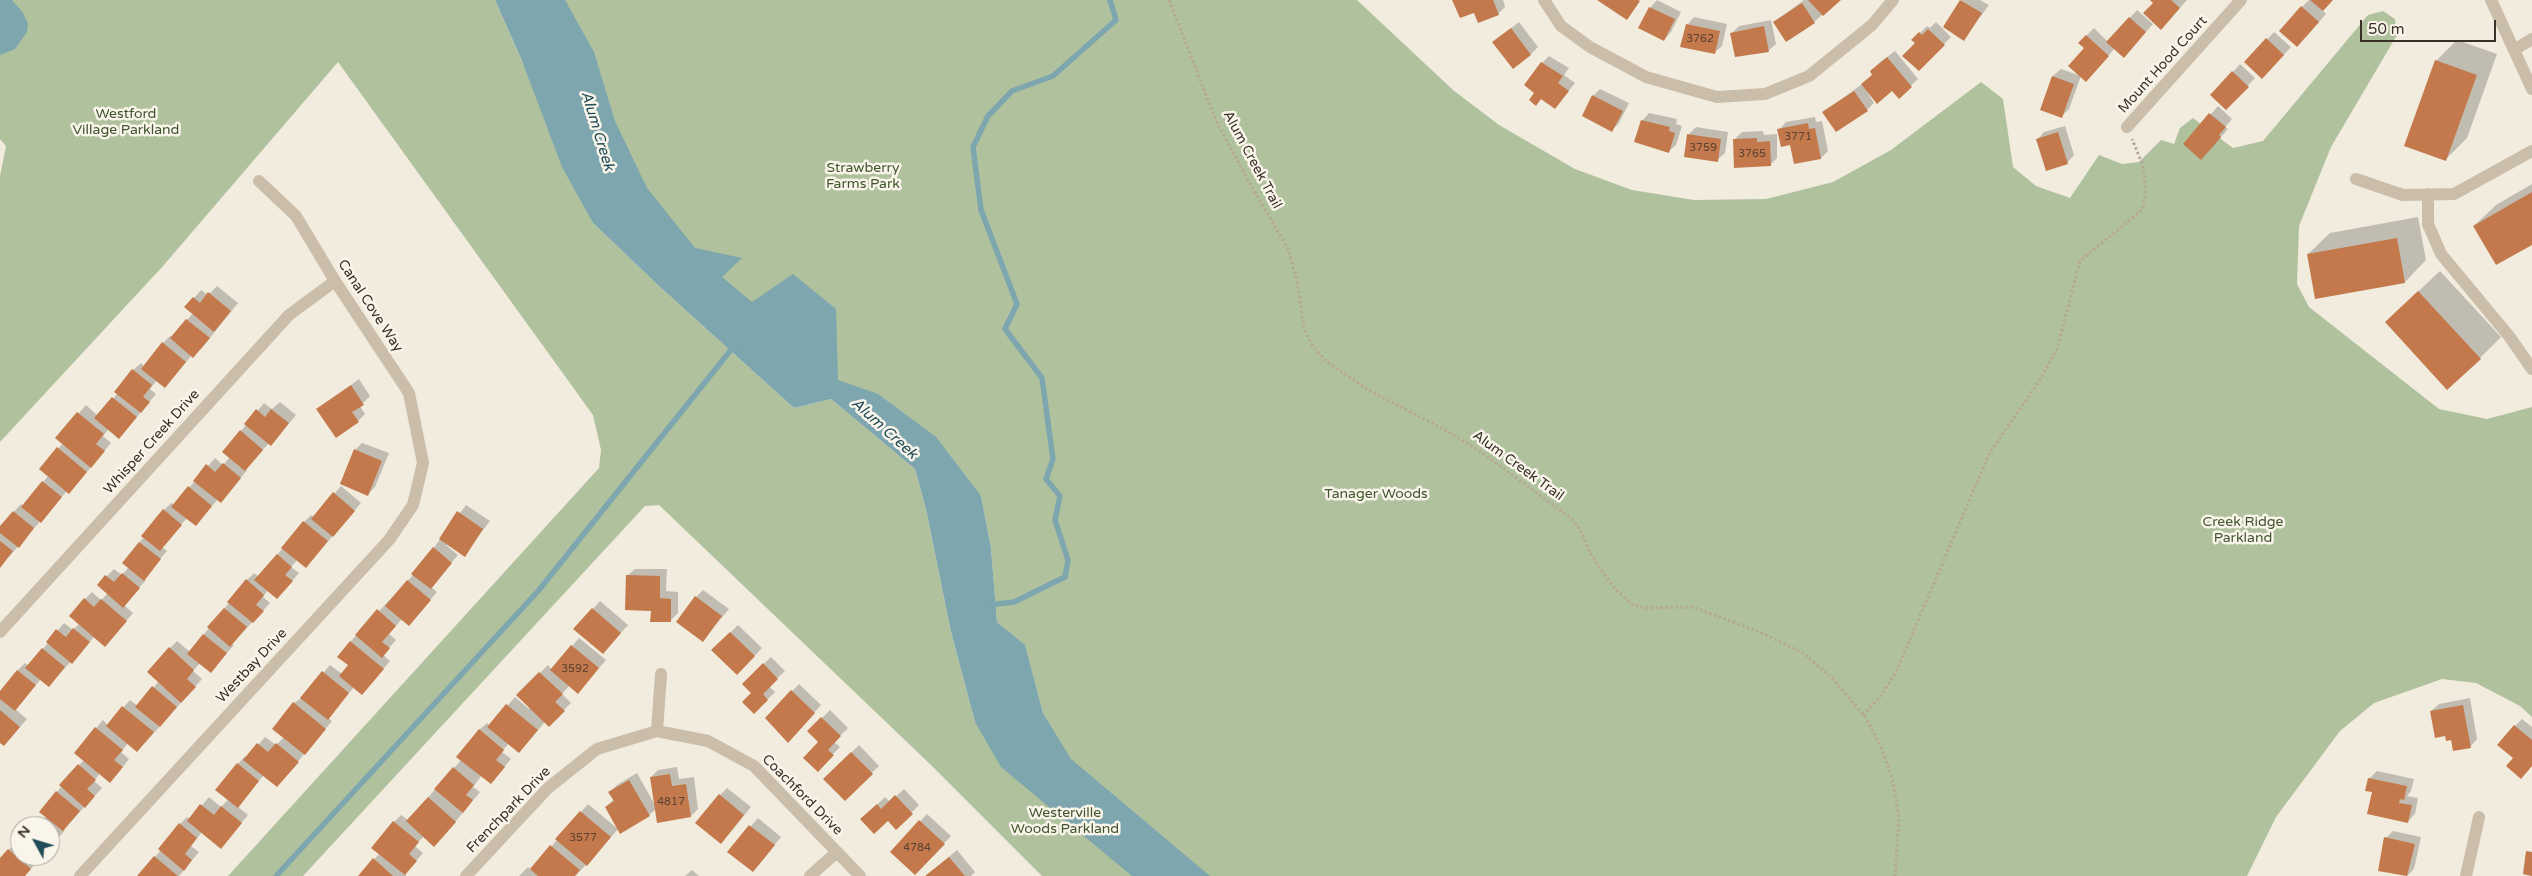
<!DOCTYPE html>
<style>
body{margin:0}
#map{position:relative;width:2532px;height:876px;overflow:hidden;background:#f2ecde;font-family:"Varela Round",sans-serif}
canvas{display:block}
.north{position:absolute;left:10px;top:816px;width:50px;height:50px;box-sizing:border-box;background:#faf5eb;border:1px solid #aca69d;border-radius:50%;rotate:309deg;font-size:14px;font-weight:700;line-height:20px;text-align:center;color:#383029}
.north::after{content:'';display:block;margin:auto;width:18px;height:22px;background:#204d59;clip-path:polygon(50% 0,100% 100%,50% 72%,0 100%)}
.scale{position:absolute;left:2360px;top:20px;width:136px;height:22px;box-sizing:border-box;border:2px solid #383029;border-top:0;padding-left:6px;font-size:15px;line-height:18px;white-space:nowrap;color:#383029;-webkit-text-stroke:4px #faf5eb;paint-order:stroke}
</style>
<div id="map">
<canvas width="2532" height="876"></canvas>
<div class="north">N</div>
<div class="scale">50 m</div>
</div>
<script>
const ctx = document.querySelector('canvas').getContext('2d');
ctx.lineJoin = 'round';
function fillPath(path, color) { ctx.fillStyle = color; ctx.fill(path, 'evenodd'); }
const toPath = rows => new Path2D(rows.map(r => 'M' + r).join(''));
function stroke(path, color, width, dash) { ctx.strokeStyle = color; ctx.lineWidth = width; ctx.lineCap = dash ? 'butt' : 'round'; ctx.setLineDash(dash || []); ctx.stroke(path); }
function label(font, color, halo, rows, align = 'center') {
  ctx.font = font + ' "Varela Round",sans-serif'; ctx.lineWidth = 5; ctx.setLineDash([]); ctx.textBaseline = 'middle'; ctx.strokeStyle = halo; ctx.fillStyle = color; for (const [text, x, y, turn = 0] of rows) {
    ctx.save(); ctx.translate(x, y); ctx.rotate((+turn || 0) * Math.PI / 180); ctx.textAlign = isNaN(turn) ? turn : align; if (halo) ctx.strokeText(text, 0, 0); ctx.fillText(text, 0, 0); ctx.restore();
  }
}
const green = toPath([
 [0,0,495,0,593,223,660,287,794,408,831,399,915,469,926,509,951,632,975,722,1070,760,1043,713,1025,646,997,622,991,548,981,496,876,424,611,178,542,0,1357,0,1453,90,1499,125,1575,169,1632,190,1694,200,1766,199,1833,182,1891,150,1981,82,2003,99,2013,167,2036,186,2070,198,2099,155,2122,164,2139,162,2161,140,2174,144,2180,128,2193,118,2233,148,2263,141,2368,15,2383,11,2395,19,2397,35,2331,147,2299,226,2297,284,2309,307,2439,409,2487,419,2532,407,2532,717,2520,706,2476,683,2442,679,2374,703,2340,731,2276,817,2247,876,1042,876,932,766,659,505,645,506,303,876,228,876,599,468,601,450,593,415,338,62,163,266,0,442,0,176,6,146,0,139]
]);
const water = toPath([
 [0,0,12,0,23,13,28,24,27,32,15,49,0,55],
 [495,0,565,0,594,52,615,121,647,188,695,248,742,258,722,277,752,302,793,274,836,309,838,380,878,394,936,437,981,496,991,548,997,622,1025,645,1043,713,1071,759,1210,876,1132,876,1001,767,975,722,951,632,926,509,915,469,831,399,794,408,660,287,593,223,562,167,522,61]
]);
const shadow = toPath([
 [1454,0,1503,0,1505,7,1498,14,1475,11],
 [1657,0,1681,12,1671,32,1664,40,1650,8],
 [1804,0,1839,0,1814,22,1774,22],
 [1962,0,1980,0,1989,5,1964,39,1944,26],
 [2152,0,2187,0,2168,21],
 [2309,0,2332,0,2322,10,2326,14,2305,38,2302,7],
 [2137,10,2153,24,2131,49,2115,48,2093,73,2086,48,2086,36,2094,28,2108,42],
 [1694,17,1727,24,1722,46,1714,53,1687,25],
 [1771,20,1776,44,1768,51,1732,33,1739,26],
 [1519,22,1538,47,1530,55,1494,42],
 [1936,22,1951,37,1919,70,1916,43,1913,40,1927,26,1930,28],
 [2274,32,2291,47,2270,70,2246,62],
 [2457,40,2497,54,2467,138,2446,159,2436,61],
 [1895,51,1918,79,1899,97,1892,89,1869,92,1868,93,1874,103,1867,110,1824,112,1862,84,1873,74,1878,64],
 [1549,56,1569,68,1564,75,1575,83,1555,108,1542,98,1536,104,1542,63],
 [2240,64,2255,78,2226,109,2233,72],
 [2061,69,2081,76,2069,109,2061,117,2042,110,2053,76],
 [1600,89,1629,103,1619,123,1612,130,1593,96],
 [2218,106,2232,119,2225,127,2228,129,2209,151,2185,144],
 [1649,113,1677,119,1676,124,1682,126,1676,145,1668,152,1642,121],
 [1815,117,1816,122,1822,121,1828,151,1821,158,1791,144,1779,130,1786,122],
 [2065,126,2074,155,2067,163,2037,140,2044,132],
 [1696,127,1728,132,1725,153,1717,160,1688,135],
 [1763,131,1764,135,1777,134,1777,158,1770,165,1734,140,1742,132],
 [2532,184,2532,243,2474,226,2496,205],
 [2418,217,2426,260,2405,282,2308,254,2330,233],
 [2440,271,2501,337,2480,358,2408,301],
 [217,286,238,303,201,349,192,355,172,379,157,380,150,389,156,394,126,430,109,429,103,436,111,443,76,485,67,491,0,567,0,527,21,504,23,506,49,475,41,469,63,443,57,438,86,405,98,416,118,393,133,370,141,363,144,366,163,343,170,336,172,337,193,313,186,307,194,298,201,290,208,295],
 [359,379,370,396,360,406,365,414,358,421,318,409],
 [280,402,296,415,278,437,271,444,269,443,246,469,247,470,228,494,218,499,203,517,187,518,162,547,167,551,144,578,146,580,124,605,133,613,112,638,95,636,49,685,41,679,15,709,27,719,11,737,0,742,0,693,18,670,25,663,29,666,64,623,73,630,79,624,85,599,92,592,101,600,108,593,98,585,114,569,122,575,129,567,124,563,164,510,171,503,174,505,215,458,223,465,230,457,241,431,264,403,272,409],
 [362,443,389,453,375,487,368,494,355,450],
 [341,486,361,503,313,559,297,560,291,567,299,573,284,590,268,590,263,597,270,603,232,644,234,645,211,671,200,663,193,671,202,679,145,743,128,743,121,752,129,759,117,774,100,773,94,781,102,788,64,829,65,830,50,848,50,826,38,826,47,816,57,792,62,786,61,785,84,760,96,728,103,720,108,725,130,700,138,706,159,681,170,648,177,641,190,652,247,580,254,573,259,577,304,522,311,515,314,517],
 [466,505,490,521,464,555,448,544,446,545,458,555,431,587,437,592,416,617,402,619,389,634,396,640,383,655,390,661,369,686,354,687,328,718,332,721,284,778,264,775,237,806,248,815,221,847,202,832,191,846,199,852,179,876,138,876,161,850,180,824,187,817,190,819,209,797,221,807,229,799,238,764,245,756,247,758,265,737,276,745,284,737,294,703,303,697,330,665,342,674,349,665,350,642,414,574],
 [635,569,667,569,666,591,678,592,678,613,670,621,652,609,627,576],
 [703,590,729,609,703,640,696,597],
 [600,601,628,625,603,653,575,629],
 [738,625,762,648,745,666,713,650],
 [579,638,606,660,578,692,570,685,562,694,571,703,549,725,545,722,519,752,509,743,502,752,511,759,491,783,482,775,473,787,480,792,442,838,424,836,415,846,423,853,406,873,406,876,359,876,380,853,394,822,401,815,408,820,462,759,479,730,487,723,490,726,515,697,529,709,530,707,518,695,548,665,552,670],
 [771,657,785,671,769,686,775,692,754,713,752,693,743,684],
 [799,684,821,705,795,734,766,718],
 [2470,698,2477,739,2470,747,2452,738,2431,711,2439,704],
 [830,710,848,728,834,742,840,747,817,770,820,742,809,731],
 [2522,719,2532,727,2532,765,2514,758,2515,726],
 [859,745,879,766,845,799,825,779],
 [677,767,679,779,694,777,698,809,691,816,656,809,649,815,606,807,614,799,610,792,617,785,637,773,655,805,651,777,658,770],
 [2377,771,2414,779,2411,791,2407,796,2418,798,2415,814,2407,822,2369,779],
 [727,788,751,807,728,835,720,795],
 [904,789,919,805,896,828,888,820,862,819,885,797,890,802],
 [588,804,618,829,594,857,575,876,519,876,528,867,531,870],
 [927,814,951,836,923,866,892,852],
 [758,818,781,837,760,863,729,852],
 [2393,831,2421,837,2414,869,2407,876,2386,838],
 [16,842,20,846,20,856,43,856,24,876,0,876,0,860],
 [957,850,975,872,971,876,926,876],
 [692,870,699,876,685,876]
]);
const stream = toPath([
 [988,605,1014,602,1065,577,1068,560,1055,520,1060,496,1046,479,1053,459,1042,378,1005,329,1017,304,981,210,973,147,988,116,1012,91,1053,76,1116,20,1110,0],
 [276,876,539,590,734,346]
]);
const building = toPath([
 [1452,0,1493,0,1499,15,1478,23,1474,13,1460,18],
 [1597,0,1638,0,1640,1,1627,20],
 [1808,0,1841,0,1823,16],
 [1960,0,1982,13,1964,41,1943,27],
 [2150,0,2171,0,2180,8,2161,30,2143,13,2153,3],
 [2310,0,2333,0,2323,11],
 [1802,3,1815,23,1786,42,1773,22],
 [2301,6,2319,22,2297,47,2279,31],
 [1649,7,1675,19,1664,41,1638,28],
 [2129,17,2146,32,2124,58,2106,42],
 [1686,24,1720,31,1715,54,1680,47],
 [1764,26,1769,52,1735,57,1730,33],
 [1511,28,1531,55,1513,69,1492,42],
 [1928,29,1945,45,1919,71,1902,56,1915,43,1911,40,1919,32,1922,35],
 [2086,35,2109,56,2086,82,2068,66,2084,48,2078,43],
 [2266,38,2284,55,2262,79,2244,62],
 [1887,57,1912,87,1899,99,1892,91,1877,104,1861,84,1872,75,1870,71],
 [2435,60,2477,75,2446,161,2404,146],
 [1541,62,1563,76,1558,83,1569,91,1555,109,1541,99,1536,106,1529,100,1534,93,1524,85],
 [2232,71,2249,87,2226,110,2210,95],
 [2052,76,2074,84,2062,118,2040,110],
 [1854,91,1868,111,1836,132,1822,112],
 [1592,95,1623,111,1612,132,1582,116],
 [2209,113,2226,127,2219,135,2221,137,2201,160,2183,144],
 [1641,120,1670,127,1669,131,1675,133,1669,153,1634,142],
 [1808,123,1809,129,1815,128,1821,159,1794,164,1790,145,1781,147,1777,129],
 [2058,132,2068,164,2046,171,2036,139],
 [1687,134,1721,139,1718,162,1684,157],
 [1757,138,1757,142,1770,141,1771,166,1734,168,1733,139],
 [2532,192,2532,245,2496,265,2473,226],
 [2397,238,2405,283,2315,299,2307,254],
 [2418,291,2481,359,2447,390,2385,322],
 [208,292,231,311,214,332,184,307,193,297,200,303],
 [186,319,210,338,193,358,170,338],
 [162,342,186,362,165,388,141,369],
 [132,369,152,385,143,397,150,402,141,413,114,392],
 [351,385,364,405,352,412,359,422,336,438,316,409],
 [112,397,137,417,119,439,94,418],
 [256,409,265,417,271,409,289,423,271,446,244,424],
 [77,412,104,434,96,444,105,451,91,468,55,438],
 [240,430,263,450,245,471,222,452],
 [57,447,87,472,69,494,39,469],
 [354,449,382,461,368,496,340,484],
 [223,463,241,478,221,503,193,481,206,464,215,472],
 [42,481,62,497,41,523,21,507],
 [188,486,212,506,196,526,171,507],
 [333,492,355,511,333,537,311,519],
 [163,509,182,525,160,551,141,536],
 [13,511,34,528,19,548,0,533,0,526],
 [457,511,483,529,465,557,439,539],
 [303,521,328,541,306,568,281,548],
 [0,541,13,551,0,568],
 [139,542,161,559,144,581,122,563],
 [433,547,452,563,431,589,411,574],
 [277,554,292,567,285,575,293,581,277,599,254,580],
 [122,573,140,588,123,608,97,585,105,575,114,582],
 [626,575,660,576,660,598,671,599,671,622,650,622,651,611,625,610],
 [246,579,264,595,256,605,264,611,253,623,227,602],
 [407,580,431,600,409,626,385,606],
 [695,596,722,616,703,642,676,622],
 [84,598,94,607,101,599,127,621,105,647,69,616],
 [224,608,247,627,230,647,207,627],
 [592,608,621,633,603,654,573,629],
 [377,609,396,626,382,642,390,648,382,658,355,635],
 [73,628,90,642,72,664,46,642,56,629,66,637],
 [730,632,755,656,737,675,711,650],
 [203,634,227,653,211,673,187,654],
 [350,641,384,669,362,695,339,676,348,665,337,657],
 [571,645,599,668,578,694,550,670],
 [169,647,194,670,187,679,196,687,181,703,147,672],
 [42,648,65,667,49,687,25,668],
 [763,663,778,679,763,694,768,700,754,714,742,702,751,693,742,684],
 [17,670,36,685,15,711,0,699,0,691],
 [322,671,349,693,328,720,300,698],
 [539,672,563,694,555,702,565,711,549,727,516,695],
 [152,686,177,707,160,727,135,707],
 [791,690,815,713,788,743,765,718],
 [293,702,326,729,305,755,272,729],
 [506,704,538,730,519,753,487,727],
 [2463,705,2471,748,2453,751,2451,740,2446,741,2445,736,2435,738,2430,711],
 [122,706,154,732,137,752,106,726],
 [0,710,20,727,4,746,0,743],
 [821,717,841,736,828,750,834,755,818,772,803,758,818,742,807,731],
 [2514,725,2532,740,2532,766,2521,779,2506,766,2513,758,2497,745],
 [95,727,123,750,114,760,123,767,110,783,74,753],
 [479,729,504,750,496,760,505,767,491,784,456,757],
 [257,743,268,752,276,743,299,762,277,787,243,760],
 [851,752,873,774,845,801,823,779],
 [237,763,259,781,238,808,215,790],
 [78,764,96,780,87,789,95,796,85,808,59,785],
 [453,767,474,785,466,795,473,800,463,813,434,789],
 [670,774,672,786,686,784,691,817,657,823,650,777],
 [2368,778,2407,786,2404,800,2400,799,2399,803,2412,805,2408,823,2367,814,2372,792,2365,791],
 [629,780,650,816,620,834,605,807,614,801,608,792],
 [56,791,80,811,63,831,39,812],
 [719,794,744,815,721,844,695,823],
 [895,795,913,814,896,830,888,821,874,834,860,819,877,804,881,809],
 [428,797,456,822,434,847,406,821],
 [200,804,214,815,221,806,242,823,221,849,187,821],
 [580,811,611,837,587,866,555,839],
 [919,820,945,844,915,875,890,852],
 [393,821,419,842,409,854,417,861,405,875,371,848],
 [179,823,197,838,185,854,192,860,184,871,158,849],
 [749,825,775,845,753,872,727,852],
 [50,831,59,838,50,848],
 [2384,837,2415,844,2407,876,2378,871],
 [550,845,580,870,575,876,538,876,530,869],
 [8,849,31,869,25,876,0,876,0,858],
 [2526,851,2532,852,2532,876,2523,874],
 [28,856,43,856,37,864],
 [154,856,178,876,137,876],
 [949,857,965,876,925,876],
 [373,858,393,876,358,876]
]);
const path = toPath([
 [1169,0,1217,123,1249,182,1288,249,1297,280,1304,329,1312,345,1326,361,1368,390,1449,432,1484,454,1572,519,1581,531,1589,551,1602,571,1615,589,1632,604,1645,608,1693,607,1762,633,1803,653,1834,680,1866,718,1882,749,1893,781,1899,817,1895,876],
 [1863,715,1880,697,1896,672,1990,452,2038,383,2057,349,2080,261,2142,210,2145,196,2145,182,2142,163,2132,139]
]);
const minor = toPath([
 [1544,0,1561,26,1590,47,1646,77,1717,97,1765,94,1809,76,1872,25,1893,0],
 [2491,0,2532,89],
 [2514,50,2532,39],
 [2127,127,2241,0],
 [2356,179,2403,195,2454,194,2532,151],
 [2428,194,2428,224,2441,254,2509,336,2532,369],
 [0,632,289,315,335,281],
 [657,731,661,674],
 [80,876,389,540,413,505,423,463,409,393,335,281,296,216,259,181],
 [466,876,548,788,597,749,657,731,708,741,754,766,860,876],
 [810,876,837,852],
 [2466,876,2479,817]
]);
const numberNames = [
 ["3762",1700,39],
 ["3771",1798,137],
 ["3759",1703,148],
 ["3765",1752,154],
 ["3592",575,669],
 ["4817",671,802],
 ["3577",583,838],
 ["4784",917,848]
];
const streetNames = [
 ["Mount Hood Court",2163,65,-48],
 ["Alum Creek Trail",1252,160,62],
 ["Canal Cove Way",370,306,57],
 ["Whisper Creek Drive",152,442,-48],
 ["Alum Creek Trail",1518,466,36],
 ["Westbay Drive",252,666,-47],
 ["Coachford Drive",802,795,45],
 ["Frenchpark Drive",509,810,-46]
];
const parkNames = [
 ["Westford",126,114],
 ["Village Parkland",126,130],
 ["Strawberry",863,168],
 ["Farms Park",863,184],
 ["Tanager Woods",1376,494],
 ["Creek Ridge",2243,522],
 ["Parkland",2243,538],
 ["Westerville",1065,813],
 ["Woods Parkland",1065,829]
];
const waterNames = [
 ["Alum Creek",597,131,73],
 ["Alum Creek",884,429,42]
];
fillPath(green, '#b0c19e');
fillPath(water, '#7ea6af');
fillPath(shadow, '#0003');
stroke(stream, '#7ea6af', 5.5);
fillPath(building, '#c3794b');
stroke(path, '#b6a894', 3, [2.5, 2.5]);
stroke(minor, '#cabdaa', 12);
label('11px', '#5b4232', null, numberNames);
label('14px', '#383029', '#faf5eb', streetNames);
label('14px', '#41562e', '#faf5eb', parkNames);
label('italic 15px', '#204d59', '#faf5eb', waterNames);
</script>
